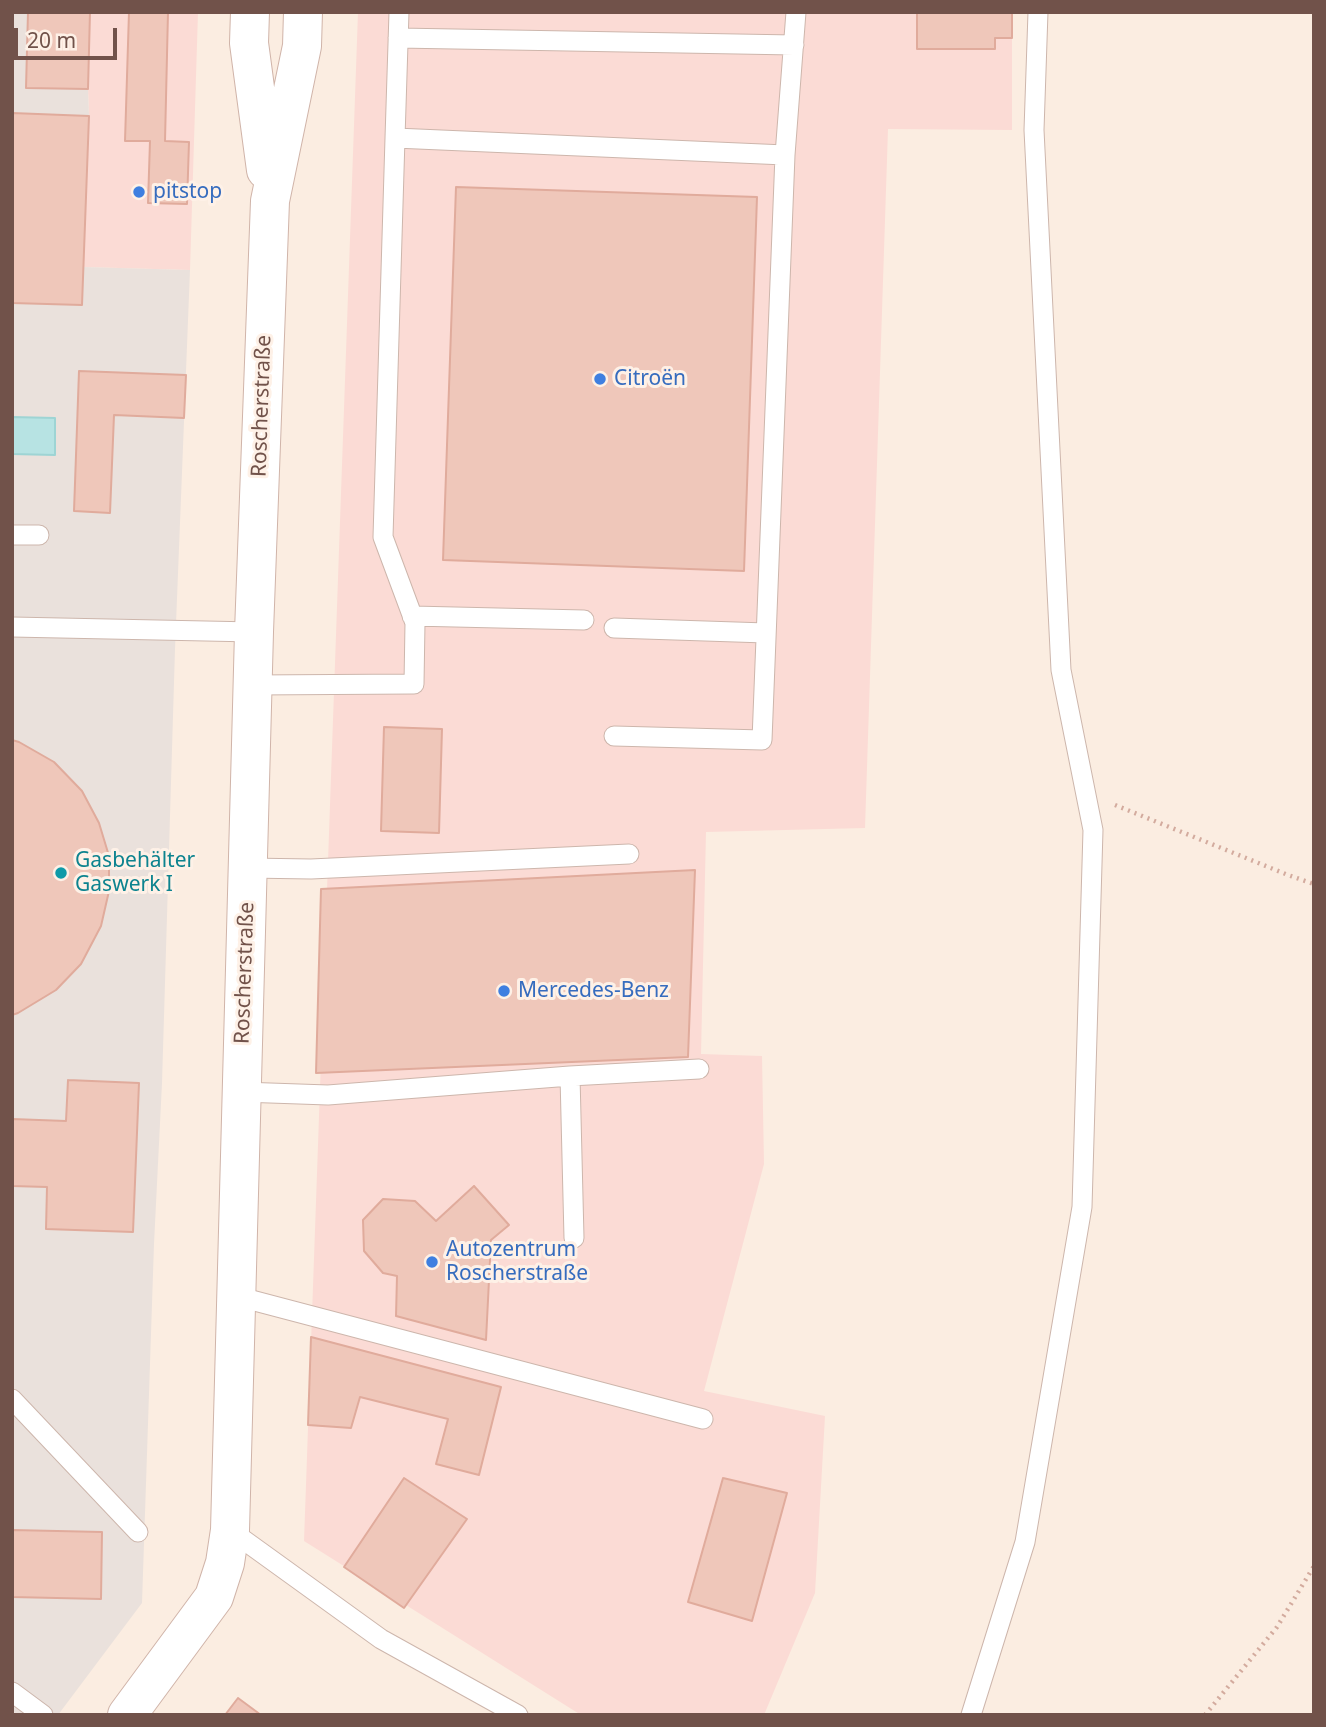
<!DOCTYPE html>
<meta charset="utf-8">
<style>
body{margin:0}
#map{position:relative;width:1326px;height:1727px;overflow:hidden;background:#fbede1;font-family:"Noto Sans",sans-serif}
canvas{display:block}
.frame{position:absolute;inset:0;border:14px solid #71524a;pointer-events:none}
.scale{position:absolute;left:14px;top:28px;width:103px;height:32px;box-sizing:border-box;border:4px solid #71524a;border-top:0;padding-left:9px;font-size:21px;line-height:24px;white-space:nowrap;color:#71524a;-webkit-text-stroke:5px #fef1e7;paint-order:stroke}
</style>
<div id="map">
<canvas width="1326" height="1727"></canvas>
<div class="frame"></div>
<div class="scale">20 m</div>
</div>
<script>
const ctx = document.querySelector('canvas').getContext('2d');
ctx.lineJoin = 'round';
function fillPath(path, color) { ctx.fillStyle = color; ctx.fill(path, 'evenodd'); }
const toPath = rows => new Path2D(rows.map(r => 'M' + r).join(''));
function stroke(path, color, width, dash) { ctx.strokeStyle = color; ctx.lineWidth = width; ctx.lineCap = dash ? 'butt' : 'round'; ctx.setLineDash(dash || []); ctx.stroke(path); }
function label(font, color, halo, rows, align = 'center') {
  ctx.font = font + ' "Noto Sans",sans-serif'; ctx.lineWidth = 6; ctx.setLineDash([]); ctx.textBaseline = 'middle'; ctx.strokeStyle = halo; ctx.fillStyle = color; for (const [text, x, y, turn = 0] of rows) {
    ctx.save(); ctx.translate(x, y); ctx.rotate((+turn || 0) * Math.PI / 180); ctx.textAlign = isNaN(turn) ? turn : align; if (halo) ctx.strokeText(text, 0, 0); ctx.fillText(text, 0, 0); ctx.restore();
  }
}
const commercial = toPath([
 [90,12,198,12,190,270,83,267,89,116,88,89],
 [358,12,1012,12,1012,130,888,129,865,828,706,832,701,1054,762,1056,764,1164,704,1391,825,1416,815,1593,764,1715,581,1715,304,1541]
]);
const industrial = toPath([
 [12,12,90,12,88,89,89,116,83,267,190,270,175,649,162,1083,154,1244,142,1603,58,1715,12,1715]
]);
const water = toPath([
 [12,417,55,418,55,455,12,454,12,417]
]);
const building = toPath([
 [28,12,90,12,88,89,26,88,28,12],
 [129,12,168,12,165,141,189,142,187,204,148,203,150,141,125,141,129,12],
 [917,12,1012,12,1012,38,995,38,995,49,917,49,917,12],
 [12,113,89,116,82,305,12,303,12,113],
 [456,187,757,197,744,571,443,560,456,187],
 [79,371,186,375,184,418,114,415,110,513,74,511,79,371],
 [384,727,442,729,439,833,381,831,384,727],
 [12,740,19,742,54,762,82,791,99,823,109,856,109,891,101,926,81,964,56,990,18,1013,12,1015,12,740],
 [695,870,688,1057,316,1073,321,889,695,870],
 [68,1080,139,1083,133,1232,46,1229,47,1187,12,1186,12,1119,66,1121,68,1080],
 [474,1186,509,1225,491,1240,486,1340,396,1316,397,1276,383,1273,364,1251,363,1220,383,1199,415,1201,436,1221,474,1186],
 [311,1337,501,1387,479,1475,436,1464,448,1419,360,1397,351,1428,308,1425,311,1337],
 [404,1478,467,1519,404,1608,344,1567,404,1478],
 [723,1478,787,1493,752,1621,688,1602,723,1478],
 [12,1530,102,1532,101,1599,12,1597,12,1530],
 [238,1698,261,1715,225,1715,238,1698]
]);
const path = toPath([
 [1115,805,1288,875,1314,884],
 [1205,1715,1277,1627,1314,1566]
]);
const lane = toPath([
 [398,38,794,45],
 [395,138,399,12],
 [12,535,39,535],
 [412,616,584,620],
 [12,627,254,632],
 [614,628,766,633],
 [253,685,414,684,415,623,383,537,395,138,785,155,796,12],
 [614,736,762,740,785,155],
 [248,868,311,869,629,854],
 [570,1076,574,1238],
 [241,1092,328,1095,570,1076,699,1069],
 [236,1296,703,1419],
 [12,1399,138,1532],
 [230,1530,381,1639,518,1715],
 [12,1692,43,1715],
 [971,1715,1025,1542,1082,1207,1093,830,1061,670,1034,130,1038,12]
]);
const secondary = toPath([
 [250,12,249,43,266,170],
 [127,1715,214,1597,225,1563,230,1530,254,632,270,201,302,46,303,12]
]);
const markers = [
 [139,192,7,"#3f7fe0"],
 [600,379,7,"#3f7fe0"],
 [61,873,7,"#0f9aa8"],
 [504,991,7,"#3f7fe0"],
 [432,1262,7,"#3f7fe0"]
];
const shopNames = [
 ["pitstop",153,192],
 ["Citroën",614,379],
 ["Mercedes-Benz",518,991],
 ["Autozentrum",446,1250],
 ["Roscherstraße",446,1274]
];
const streetNames = [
 ["Roscherstraße",262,406,-88],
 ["Roscherstraße",245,973,-88]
];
const cultureNames = [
 ["Gasbehälter",75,861],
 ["Gaswerk I",75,885]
];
fillPath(commercial, '#fbdbd5');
fillPath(industrial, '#eae1dc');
fillPath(water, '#b7e3e3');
stroke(water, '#9ed4d4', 2);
fillPath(building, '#efc7ba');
stroke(building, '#e0ab9c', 2);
stroke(lane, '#cdb6ac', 21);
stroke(secondary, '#d0b4a9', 40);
stroke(path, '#d3ab9e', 4.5, [2, 5]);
stroke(lane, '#fff', 19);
stroke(secondary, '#fff', 38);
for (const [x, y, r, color] of markers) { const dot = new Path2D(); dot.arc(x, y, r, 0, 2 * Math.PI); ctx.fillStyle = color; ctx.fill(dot); stroke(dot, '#fef1e7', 2.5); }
label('21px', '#366cbe', '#fef1e7', shopNames, 'left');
label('21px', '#71524a', '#fef1e7', streetNames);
label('21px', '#0d838f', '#fef1e7', cultureNames, 'left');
</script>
